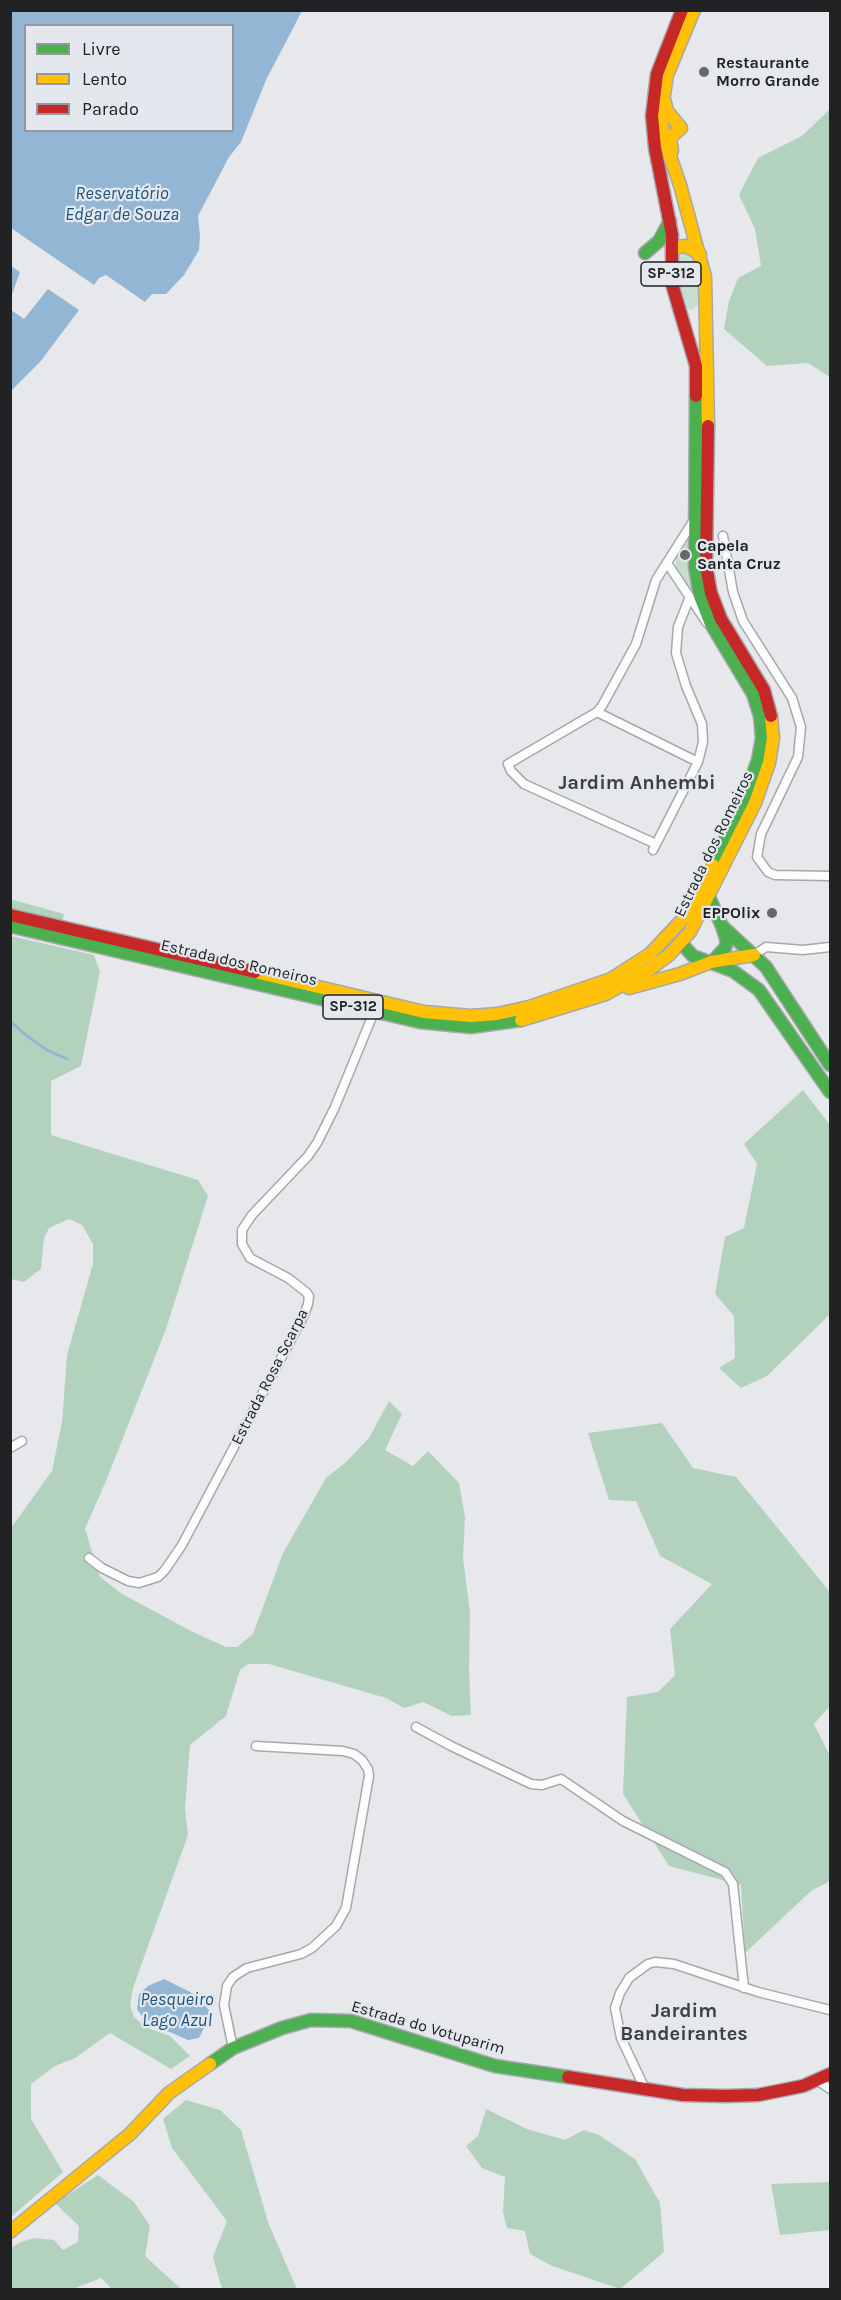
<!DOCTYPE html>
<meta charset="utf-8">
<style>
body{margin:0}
#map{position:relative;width:841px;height:2300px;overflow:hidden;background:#e6e8eb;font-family:Karla,sans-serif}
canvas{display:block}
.frame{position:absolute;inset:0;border:12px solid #212224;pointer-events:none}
.legend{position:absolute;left:24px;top:24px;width:210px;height:108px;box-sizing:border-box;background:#e4e7ed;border:2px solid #96989d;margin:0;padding:8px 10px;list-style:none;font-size:18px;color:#212224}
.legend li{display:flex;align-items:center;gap:12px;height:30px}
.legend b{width:30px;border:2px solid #96989d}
</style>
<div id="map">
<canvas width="841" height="2300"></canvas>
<div class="frame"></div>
<ul class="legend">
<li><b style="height:8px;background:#4caf50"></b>Livre</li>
<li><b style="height:8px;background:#ffc107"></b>Lento</li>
<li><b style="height:8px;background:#c62828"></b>Parado</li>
</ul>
</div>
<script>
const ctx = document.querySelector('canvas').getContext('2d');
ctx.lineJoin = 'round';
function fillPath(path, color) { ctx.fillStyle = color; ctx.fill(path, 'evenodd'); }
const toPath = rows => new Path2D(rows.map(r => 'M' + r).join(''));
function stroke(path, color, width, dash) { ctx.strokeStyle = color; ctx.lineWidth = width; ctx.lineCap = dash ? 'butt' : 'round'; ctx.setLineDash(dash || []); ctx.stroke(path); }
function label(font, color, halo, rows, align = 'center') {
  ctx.font = font + ' Karla,sans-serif'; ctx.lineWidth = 4.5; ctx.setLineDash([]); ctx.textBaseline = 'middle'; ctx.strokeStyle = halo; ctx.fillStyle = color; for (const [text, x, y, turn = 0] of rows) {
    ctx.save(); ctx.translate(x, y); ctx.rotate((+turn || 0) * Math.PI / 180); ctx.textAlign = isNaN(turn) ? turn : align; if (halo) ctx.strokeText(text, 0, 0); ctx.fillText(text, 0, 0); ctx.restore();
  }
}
const green = toPath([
 [684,253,694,257,699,277,700,299,698,305,692,310,685,307,678,284,679,257],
 [687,543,689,545,695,598,679,575,676,566,676,558,684,545]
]);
const forest = toPath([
 [830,109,830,377,808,363,767,366,724,329,729,301,738,278,761,266,755,229,739,195,758,158,802,136],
 [10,899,64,914,62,922,11,911],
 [11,936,94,955,100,972,81,1066,51,1081,51,1135,198,1180,208,1196,166,1329,106,1481,85,1529,100,1577,122,1594,193,1632,226,1647,237,1647,253,1634,283,1553,326,1478,346,1462,369,1438,389,1401,402,1414,385,1450,413,1466,428,1451,459,1483,465,1517,463,1558,470,1612,469,1671,471,1715,452,1716,423,1702,404,1708,386,1698,269,1664,248,1664,240,1670,226,1716,190,1745,185,1808,188,1835,133,1988,130,2005,134,2017,145,2027,170,2036,190,2056,171,2069,110,2033,75,2058,55,2066,31,2084,31,2119,63,2172,11,2217,11,1528,52,1471,62,1422,67,1355,93,1264,93,1244,82,1225,69,1219,49,1228,44,1238,41,1269,24,1282,11,1279],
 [803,1090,830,1125,830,1314,767,1376,741,1388,719,1368,735,1358,734,1316,715,1294,725,1237,744,1228,757,1164,744,1144],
 [662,1423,693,1468,736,1477,830,1592,830,1706,814,1724,830,1756,830,1881,811,1891,745,1953,741,1885,669,1866,623,1794,627,1697,658,1692,675,1675,670,1629,712,1584,660,1556,636,1501,609,1500,588,1433],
 [186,2100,220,2110,241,2130,269,2225,297,2289,224,2290,221,2286,213,2257,227,2221,172,2148,163,2119],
 [486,2109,527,2129,565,2140,584,2130,599,2135,635,2159,660,2203,664,2252,620,2289,550,2265,530,2254,525,2231,507,2228,503,2212,505,2177,482,2168,466,2146,478,2136],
 [98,2175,134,2202,150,2226,145,2256,181,2289,112,2289,101,2278,73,2289,11,2289,11,2248,21,2242,34,2238,54,2240,63,2250,78,2242,79,2226,55,2203],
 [830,2182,830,2230,780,2235,771,2184]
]);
const water = toPath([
 [11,10,302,11,266,80,241,142,229,157,198,216,200,236,199,250,184,275,166,294,152,294,145,302,106,275,99,278,94,285,11,228],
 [26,26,232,26,232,130,26,130],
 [11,266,20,272,11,297],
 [48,289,79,310,40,362,11,391,11,310,24,319],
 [164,1979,192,1993,209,2010,206,2024,199,2038,188,2040,165,2030,142,2016,137,2009,139,1994,148,1986]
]);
const stream = toPath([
 [10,1021,27,1036,47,1050,67,1059]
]);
const street = toPath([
 [723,536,733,592,743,621,792,698,801,727,798,757,761,834,757,857,768,872,775,875,830,876],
 [667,563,707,623],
 [597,712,698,762],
 [656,844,524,784,511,771,508,764,597,712,602,706,636,644,656,580,694,520],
 [653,850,698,762,703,742,702,724,686,686,676,653,678,627,689,599],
 [754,955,766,947,803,950,830,947],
 [10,1448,22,1441],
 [89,1558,102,1568,128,1581,139,1583,158,1577,165,1570,182,1545,304,1315,308,1304,309,1296,306,1292,288,1278,250,1258,242,1244,242,1230,252,1215,308,1156,317,1143,335,1107,374,1012],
 [416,1727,451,1746,531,1784,542,1785,561,1779,623,1821,725,1872,733,1884,744,1988],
 [233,2048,224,2005,227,1986,233,1977,247,1968,301,1954,312,1948,336,1926,346,1908,369,1776,368,1769,362,1760,354,1754,343,1751,256,1746],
 [817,2080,830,2089],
 [645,2089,621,2038,615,2008,620,1993,629,1978,648,1964,655,1962,674,1964,758,1992,830,2010]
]);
const fast = toPath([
 [645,253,659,241,670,221],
 [696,396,695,567,700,596,711,624,753,694,760,716,762,738,758,760,744,799,713,865],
 [709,897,722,926,766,967,830,1065],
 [10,926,420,1022,471,1027,521,1020],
 [681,943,693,956,733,971,759,990,830,1092],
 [713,961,725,948,727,942,722,926],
 [210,2064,233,2048,282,2028,311,2020,351,2021,495,2066,568,2077]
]);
const slow = toPath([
 [694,10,667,75,661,115,664,139,680,185,705,277,708,426],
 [664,99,667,111,681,128,670,138,672,151],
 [672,248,686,246,700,254],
 [255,972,424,1012,471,1016,497,1014,529,1007,611,979,650,954,682,920,697,897,713,865],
 [629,988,680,974,711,962,754,955],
 [521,1020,606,994,650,969,669,955,690,932,755,803,769,763,773,738,771,716],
 [10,2232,130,2134,169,2093,210,2064]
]);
const jam = toPath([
 [682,10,657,74,652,116,655,148,672,235,672,284,696,366,696,396],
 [708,426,706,566,711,593,721,619,764,690,771,716],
 [10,915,255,972],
 [568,2077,683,2095,726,2096,758,2095,803,2086,830,2074]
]);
const markers = [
 [704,72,6,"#66676a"],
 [685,555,6,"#66676a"],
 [772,913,6,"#66676a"]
];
const shields = [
 [671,274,60],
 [353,1007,60]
];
const shieldNames = [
 ["SP-312",671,274],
 ["SP-312",353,1007]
];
const poiNames = [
 ["Restaurante",716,63],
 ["Morro Grande",716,81],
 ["Capela",697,546],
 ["Santa Cruz",697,564],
 ["EPPOlix",760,913,"right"]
];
const streetNames = [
 ["Estrada dos Romeiros",714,844,-64],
 ["Estrada dos Romeiros",239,963,13],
 ["Estrada Rosa Scarpa",270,1377,-63],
 ["Estrada do Votuparim",428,2028,16]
];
const waterNames = [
 ["Reservatório",122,194],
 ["Edgar de Souza",122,215],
 ["Pesqueiro",177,2000],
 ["Lago Azul",177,2021]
];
const quarterNames = [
 ["Jardim Anhembi",637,783],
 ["Jardim",684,2011],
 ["Bandeirantes",684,2034]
];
fillPath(green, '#c4dfce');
fillPath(forest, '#b2d2be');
fillPath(water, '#93b6d5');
stroke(stream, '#93b6d5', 3);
stroke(street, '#a7a8ab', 11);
stroke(fast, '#a7a8ab', 15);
stroke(slow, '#a7a8ab', 15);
stroke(jam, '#a7a8ab', 15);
stroke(street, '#fbfcfc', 8);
stroke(fast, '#4caf50', 12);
stroke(slow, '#ffc107', 12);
stroke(jam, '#c62828', 12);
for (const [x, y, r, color] of markers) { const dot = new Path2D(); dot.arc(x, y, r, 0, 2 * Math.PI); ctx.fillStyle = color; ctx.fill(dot); stroke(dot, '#e4e7ed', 2); }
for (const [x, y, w] of shields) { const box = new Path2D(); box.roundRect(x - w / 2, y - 12, w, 24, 4.5); ctx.fillStyle = '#e4e7ed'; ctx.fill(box); stroke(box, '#212224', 1.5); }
label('bold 15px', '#212224', null, shieldNames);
label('bold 16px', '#212224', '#e4e7ed', poiNames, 'left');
label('16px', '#212224', '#e4e7ed', streetNames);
label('italic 18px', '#1a537c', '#e4e7ed', waterNames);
label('bold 20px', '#3d3f44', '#e4e7ed', quarterNames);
</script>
